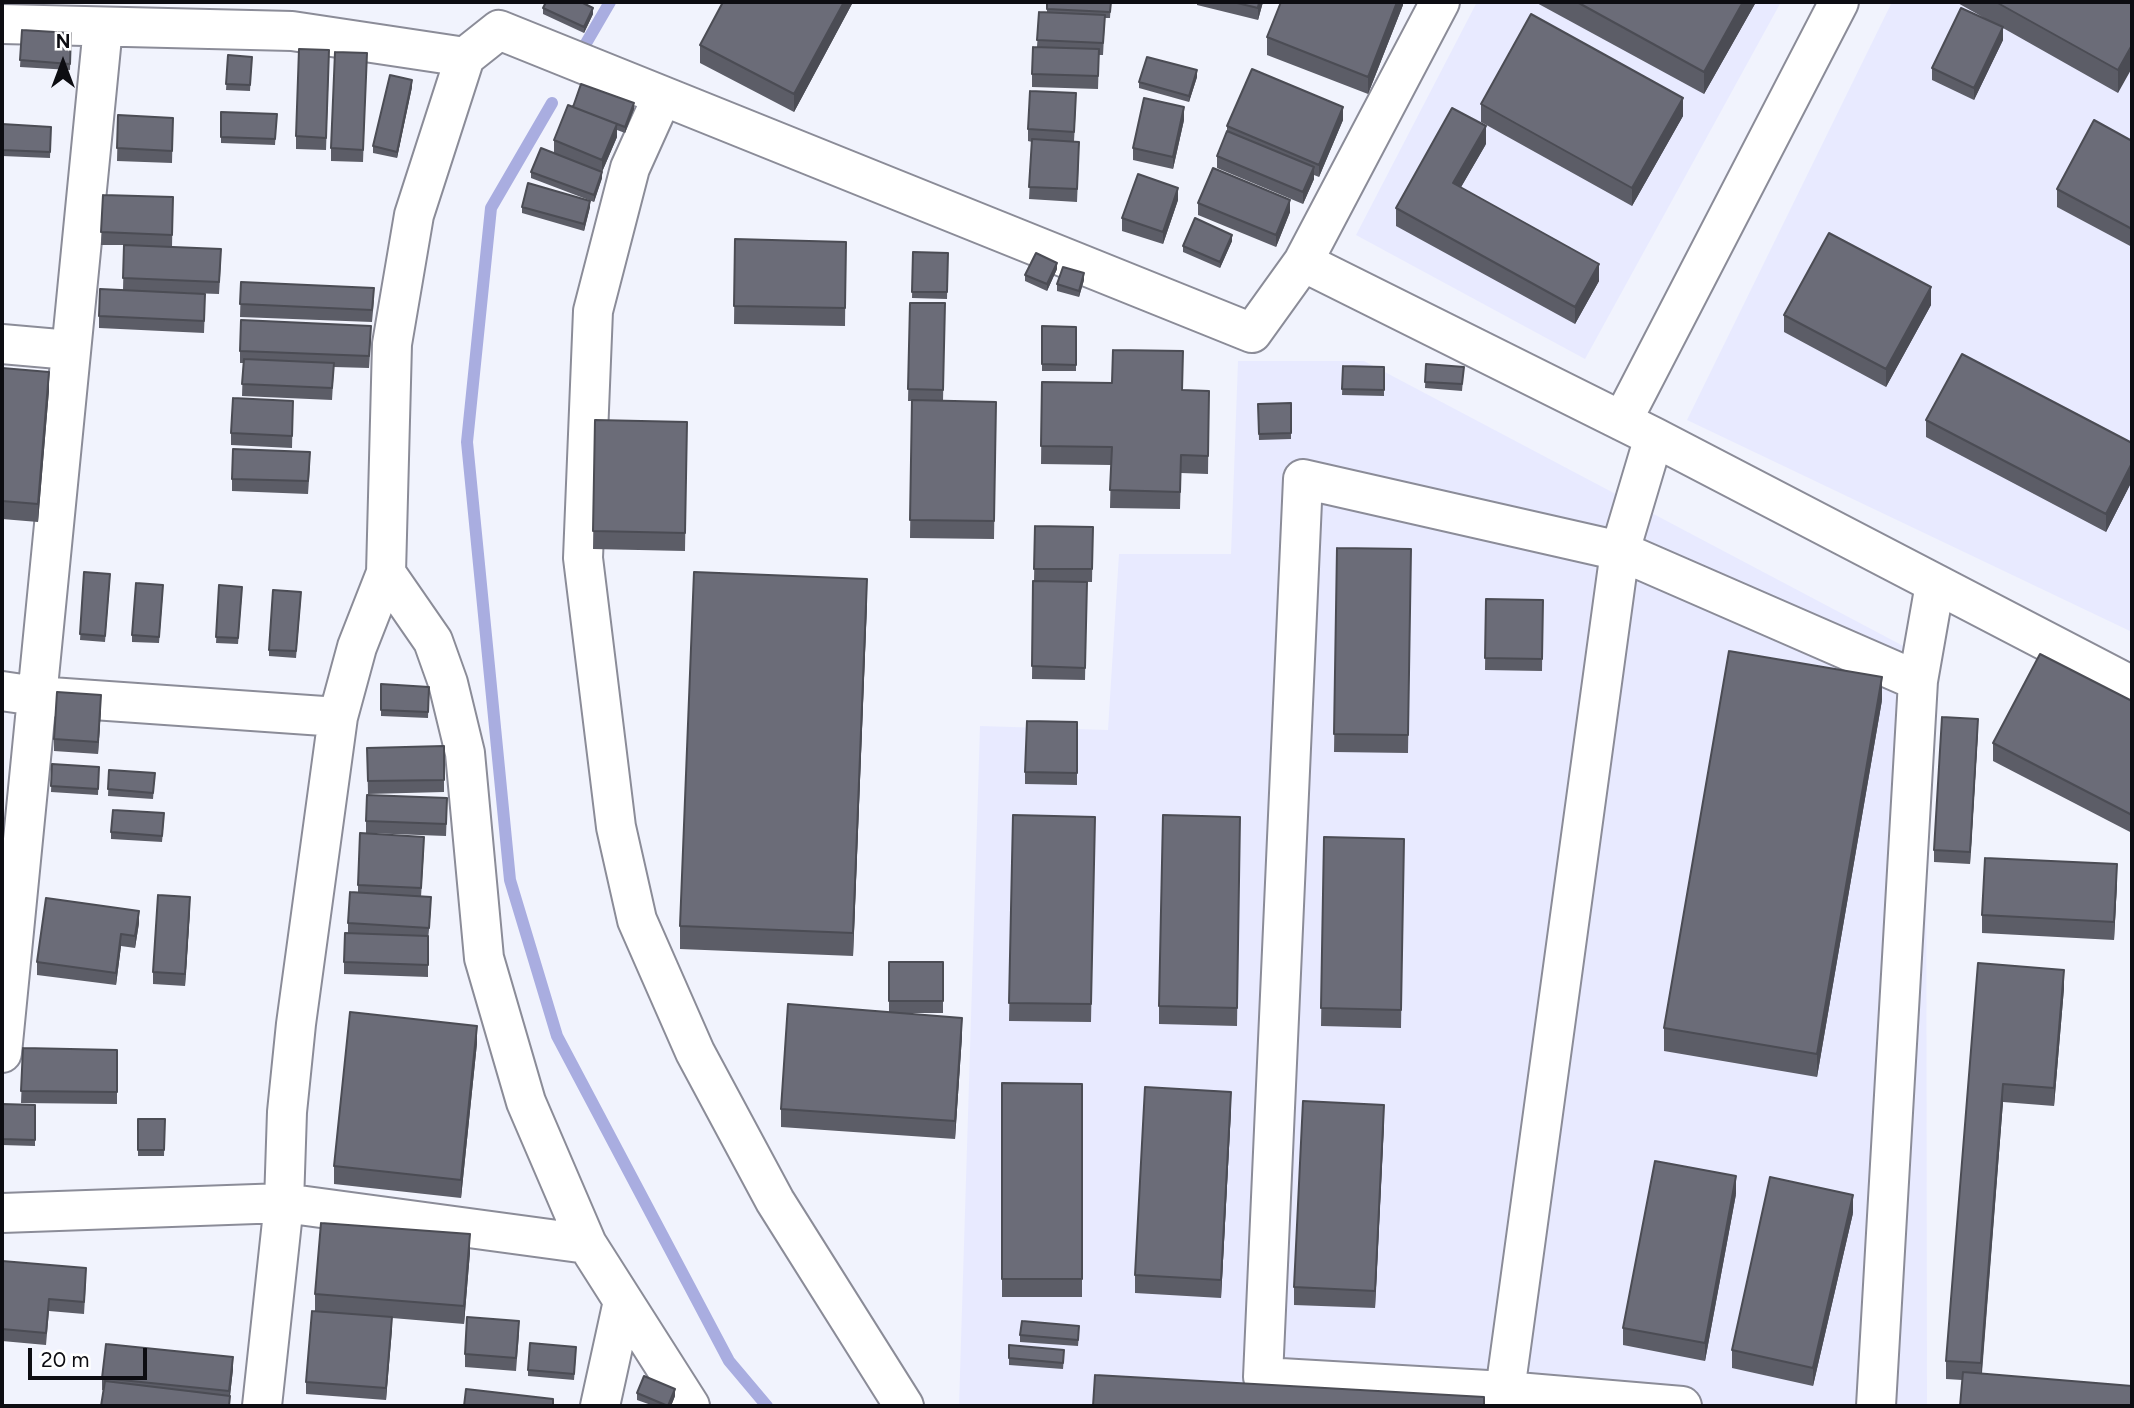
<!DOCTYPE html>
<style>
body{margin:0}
#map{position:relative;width:2134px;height:1408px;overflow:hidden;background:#f1f3fd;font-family:Figtree,sans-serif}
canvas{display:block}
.frame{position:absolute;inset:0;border:4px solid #0d0d12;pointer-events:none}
.north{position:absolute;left:28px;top:28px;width:70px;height:70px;-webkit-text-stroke:5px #fff;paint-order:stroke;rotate:0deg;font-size:19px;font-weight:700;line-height:28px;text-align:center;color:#0d0d12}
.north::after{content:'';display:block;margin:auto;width:24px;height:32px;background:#0d0d12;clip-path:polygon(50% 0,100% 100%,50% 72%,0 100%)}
.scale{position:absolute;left:28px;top:1348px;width:119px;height:32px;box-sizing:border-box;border:4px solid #0d0d12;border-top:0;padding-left:9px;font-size:21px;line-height:24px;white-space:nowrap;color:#0d0d12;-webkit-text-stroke:5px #fff;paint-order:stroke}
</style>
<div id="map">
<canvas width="2134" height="1408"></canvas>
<div class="frame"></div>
<div class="north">N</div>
<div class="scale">20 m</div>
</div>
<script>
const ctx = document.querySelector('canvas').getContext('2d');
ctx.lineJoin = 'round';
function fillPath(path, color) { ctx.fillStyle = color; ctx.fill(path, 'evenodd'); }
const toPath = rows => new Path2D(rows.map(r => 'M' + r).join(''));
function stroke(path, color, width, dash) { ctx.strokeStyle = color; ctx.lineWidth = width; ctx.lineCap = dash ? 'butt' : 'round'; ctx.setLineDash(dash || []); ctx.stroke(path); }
const built = toPath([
 [1477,2,1781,2,1585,359,1356,235],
 [1892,2,2132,2,2132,632,1687,420],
 [1238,361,1364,361,1926,658,1927,1406,959,1406,980,726,1108,730,1119,554,1231,554]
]);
const stream = toPath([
 [578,57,610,2],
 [552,103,491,208,467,442,510,880,557,1036,729,1361,767,1406]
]);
const minor = toPath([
 [2,24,292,31,465,57,499,30,1252,333,1303,262,1440,2],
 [662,97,630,168,593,311,583,558,616,827,637,920,695,1052,775,1201,904,1406],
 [1303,262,1654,437,2132,686],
 [2,344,70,350],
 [1622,421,1839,2],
 [1654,437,1620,551,1505,1391,1682,1406],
 [386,573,433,641,448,683,465,753,484,958,526,1102,587,1244],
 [2,691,36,696,338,717],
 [2,1053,103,27],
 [2,1213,284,1203,587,1244,690,1406],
 [1505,1391,1263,1377,1303,479,1620,551,1918,681],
 [262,1406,284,1203,287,1112,296,1024,338,717,357,647,386,573,392,344,414,215,465,57],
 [600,1406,623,1301],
 [1876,1406,1918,681,1935,584]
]);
const wall = toPath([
 [723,2,853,2,794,112,700,63,700,45],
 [1047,2,1111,2,1110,18,1105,18,1103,55,1099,55,1098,89,1032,87,1032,74,1037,47,1039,12,1047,13],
 [1197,2,1263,2,1258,20,1197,5],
 [1403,2,1403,5,1368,94,1267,55,1267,37],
 [1535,2,1756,2,1704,94],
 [1956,2,2132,2,2118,93,2003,28,2003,40,1974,100,1932,80,1932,68,1995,24],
 [543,8,593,14,584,33,543,14],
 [22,30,71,33,70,70,20,67],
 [367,53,363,162,331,161,331,148],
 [228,55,252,57,250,91,226,90],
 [329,63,326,150,296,149,296,136],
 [1197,77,1189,102,1139,88,1139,82],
 [412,87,397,158,373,153,373,146],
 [1481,104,1683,116,1632,206,1481,122],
 [1076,105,1074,141,1079,154,1077,202,1029,199,1032,142,1028,141,1028,129],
 [573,107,634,109,625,133,617,130,617,137,602,172,602,178,594,202,531,178,531,172,554,153,554,140],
 [277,114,275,145,221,143,221,137],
 [118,115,173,118,172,163,117,161],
 [1184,120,1173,169,1133,160,1133,148],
 [1343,120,1319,177,1314,175,1314,179,1303,204,1217,168,1217,156,1227,131,1227,126],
 [2,124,51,127,50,158,2,156],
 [2132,141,2132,247,2057,207,2057,189],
 [1486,144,1461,187,1599,281,1575,324,1396,226,1396,208],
 [103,195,173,197,172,247,221,261,219,294,135,291,205,306,204,333,99,328,99,316,123,290,124,245,101,245],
 [1178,200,1163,244,1122,231,1122,218],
 [1198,203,1290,212,1276,247,1198,215],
 [522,207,590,207,584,231,522,213],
 [735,239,846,242,845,326,734,324],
 [1232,241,1220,268,1183,252,1183,246],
 [913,252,948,253,947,299,912,298],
 [1057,269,1047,291,1025,281,1025,275],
 [1084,280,1079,297,1057,291,1057,284],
 [241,282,374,300,372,322,240,317],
 [910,303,945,303,943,401,996,402,994,539,910,538,912,401,908,401],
 [1931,305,1886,387,1784,332,1784,315],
 [1042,326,1076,327,1076,371,1042,371],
 [371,338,369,368,334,367,332,400,242,396,243,363,240,363,240,351],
 [1426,364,1464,367,1462,391,1425,388],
 [1343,366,1384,367,1384,396,1342,395],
 [2,368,49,390,38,522,2,519],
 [1042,382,1209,391,1208,474,1181,473,1180,509,1110,508,1111,465,1041,464],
 [293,401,292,448,231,445,231,433],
 [1291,403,1291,439,1259,440,1258,404],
 [595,420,687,422,685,551,593,549],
 [1926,420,2132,443,2132,481,2106,532,1926,437],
 [310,465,308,494,232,491,232,479],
 [1035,526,1093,527,1092,582,1034,581],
 [1337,548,1411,549,1408,753,1334,752],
 [84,572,110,580,105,642,80,640],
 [1033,581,1087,582,1085,680,1032,679],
 [219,585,242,593,238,644,216,643],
 [163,591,159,643,132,642,132,635],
 [301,598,296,658,269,656,269,650],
 [1486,599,1543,600,1542,671,1485,670],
 [867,602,853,956,680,949,680,926],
 [381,684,429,687,428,718,381,716],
 [1882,700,1817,1077,1664,1051,1664,1028],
 [2132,701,2132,833,1993,761,1993,743],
 [101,708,98,754,54,751,54,739],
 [1077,722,1077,785,1025,784,1025,772],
 [1978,731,1970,864,1934,862,1934,850],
 [444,746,444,792,368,794,367,748],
 [52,764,99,767,98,795,51,792],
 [109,770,155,773,153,799,108,796],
 [447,810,446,836,367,833,424,849,421,897,431,909,428,940,428,977,344,974,344,962,348,933,348,923,358,893,358,885,366,833,366,821],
 [1013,815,1095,817,1091,1022,1009,1021],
 [1240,817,1237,1026,1159,1024,1159,1006],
 [164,819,162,842,111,839,111,832],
 [1324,837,1404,839,1401,1028,1321,1026],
 [2117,882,2114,940,1982,933,1982,915],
 [190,909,185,986,153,984,153,972],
 [139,923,135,948,121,946,116,985,37,975,37,962],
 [889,962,943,962,943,1013,902,1013,962,1036,955,1139,781,1127,781,1109,889,1012],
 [1978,963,2064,988,2054,1106,2003,1102,1982,1373,1962,1380,1946,1379,1946,1361],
 [477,1043,461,1198,334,1184,334,1166],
 [23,1048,117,1050,117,1104,21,1103],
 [1002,1083,1082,1084,1082,1297,1002,1297],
 [2,1104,35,1105,35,1146,2,1145],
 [1231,1110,1221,1298,1135,1293,1135,1275],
 [138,1119,165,1119,164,1156,138,1156],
 [1384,1123,1375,1308,1294,1305,1294,1287],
 [1736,1194,1705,1361,1623,1345,1623,1328],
 [1853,1213,1813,1386,1732,1368,1732,1350],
 [470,1252,464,1324,392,1318,386,1400,306,1394,306,1382,315,1312,315,1294],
 [2,1261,86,1280,84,1314,49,1311,46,1345,2,1341],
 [1079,1332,1078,1346,1020,1342,1020,1335],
 [519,1334,516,1371,465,1367,465,1354],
 [576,1353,574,1380,528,1376,528,1370],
 [1064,1356,1063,1369,1009,1365,1009,1358],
 [233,1369,230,1396,230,1406,102,1390,102,1378],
 [637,1393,675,1396,671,1406,654,1406,637,1400]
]);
const shadedWall = toPath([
 [844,2,853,2,794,112,794,94],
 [1259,2,1263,2,1258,20,1258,8],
 [1397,2,1403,2,1403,5,1368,94,1368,77],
 [1743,2,1756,2,1704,94,1704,72],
 [593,8,593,14,584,33,584,27],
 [2003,27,2003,40,1974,100,1974,88],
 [2132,45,2132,68,2118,93,2118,70],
 [1197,70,1197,77,1189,102,1189,96],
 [412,80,412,87,397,158,397,152],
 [1683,98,1683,116,1632,206,1632,188],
 [634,103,634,109,625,133,625,127],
 [1184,107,1184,120,1173,169,1173,157],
 [1343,107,1343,120,1319,177,1319,165],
 [617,124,617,137,602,172,602,178,594,202,594,195,602,172,602,160],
 [1486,126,1486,144,1453,201,1453,183],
 [1314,167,1314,179,1303,204,1303,192],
 [1178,188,1178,200,1163,244,1163,232],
 [1290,200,1290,212,1276,247,1276,235],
 [590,201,590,207,584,231,584,224],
 [1232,235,1232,241,1220,268,1220,262],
 [1057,263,1057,269,1047,291,1047,284],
 [1599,264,1599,281,1575,324,1575,307],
 [1084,273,1084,280,1079,297,1079,291],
 [1931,287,1931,305,1886,387,1886,369],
 [49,372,49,390,38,522,38,504],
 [2132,463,2132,481,2106,532,2106,514],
 [867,579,867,602,853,956,853,933],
 [1882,677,1882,700,1817,1077,1817,1054],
 [101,695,101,708,98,754,98,742],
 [1978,719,1978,731,1970,864,1970,852],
 [2117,864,2117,882,2114,940,2114,922],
 [190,897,190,909,185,986,185,974],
 [139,911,139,923,135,948,135,936],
 [121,934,121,946,116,985,116,973],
 [2064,970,2064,988,2054,1106,2054,1088],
 [962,1018,962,1036,955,1139,955,1121],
 [477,1026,477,1043,461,1198,461,1180],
 [2003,1084,2003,1102,1981,1381,1981,1363],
 [1231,1092,1231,1110,1221,1298,1221,1280],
 [1384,1105,1384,1123,1375,1308,1375,1291],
 [1736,1176,1736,1194,1705,1361,1705,1343],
 [1853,1195,1853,1213,1813,1386,1813,1368],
 [470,1234,470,1252,464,1324,464,1306],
 [392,1317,392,1330,386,1400,386,1388],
 [233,1357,233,1369,229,1404,229,1391],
 [675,1389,675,1396,671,1406,668,1406]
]);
const building = toPath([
 [546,2,581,2,593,8,584,27,543,8,546,2],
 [723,2,844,2,794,94,700,45,723,2],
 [1047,2,1111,2,1110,12,1047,9,1047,2],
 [1233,2,1259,2,1258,8,1233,2],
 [1281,2,1397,2,1368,77,1267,37,1281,2],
 [1577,2,1743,2,1704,72,1577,2],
 [1996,2,2132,2,2132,45,2118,70,1996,2],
 [1961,8,2003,27,1974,88,1932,68,1961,8],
 [1039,12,1105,15,1103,43,1037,40,1039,12],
 [1531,14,1683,98,1632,188,1481,104,1531,14],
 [22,30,71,33,70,64,20,60,22,30],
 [1033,47,1099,49,1098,76,1032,74,1033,47],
 [299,49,329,50,326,138,296,136,299,49],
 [335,52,367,53,363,150,331,148,335,52],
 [228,55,252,57,250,85,226,84,228,55],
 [1147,57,1197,70,1189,96,1139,82,1147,57],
 [1252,69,1343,107,1319,165,1227,126,1252,69],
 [390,75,412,80,397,152,373,146,390,75],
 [581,84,634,103,625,127,573,107,581,84],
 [1030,91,1076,93,1074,132,1028,129,1030,91],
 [1144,98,1184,107,1173,157,1133,148,1144,98],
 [568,105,617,124,602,160,554,140,568,105],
 [1452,108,1486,126,1453,183,1599,264,1575,307,1396,208,1452,108],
 [221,112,277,114,275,139,221,137,221,112],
 [118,115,173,118,172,151,117,148,118,115],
 [2094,120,2132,141,2132,229,2057,189,2094,120],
 [2,124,51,127,50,152,2,150,2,124],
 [1227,131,1314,167,1303,192,1217,156,1227,131],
 [1032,139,1079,142,1077,189,1029,187,1032,139],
 [541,148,602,172,594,195,531,172,541,148],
 [1213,168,1290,200,1276,235,1198,203,1213,168],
 [1138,174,1178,188,1163,232,1122,218,1138,174],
 [528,183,590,201,584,224,522,207,528,183],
 [103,195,173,197,172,235,101,232,103,195],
 [1195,218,1232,235,1220,262,1183,246,1195,218],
 [1829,233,1931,287,1886,369,1784,315,1829,233],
 [735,239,846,242,845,308,734,306,735,239],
 [124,245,221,249,219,282,123,278,124,245],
 [913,252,948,253,947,292,912,292,913,252],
 [1036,253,1057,263,1047,284,1025,275,1036,253],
 [1063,267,1084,273,1079,291,1057,284,1063,267],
 [241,282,374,288,372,310,240,304,241,282],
 [100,289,205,294,204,321,99,316,100,289],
 [910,303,945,303,943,390,908,389,910,303],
 [241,320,371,326,369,356,240,351,241,320],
 [1042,326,1076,327,1076,365,1042,364,1042,326],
 [1113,350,1183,351,1182,390,1209,391,1208,456,1181,455,1180,492,1110,490,1112,447,1041,446,1042,382,1112,383,1113,350],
 [1962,354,2132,443,2132,463,2106,514,1926,420,1962,354],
 [244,359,334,363,332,388,242,384,244,359],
 [1426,364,1464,367,1462,384,1425,382,1426,364],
 [1343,366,1384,367,1384,390,1342,389,1343,366],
 [2,368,49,372,38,504,2,501,2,368],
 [233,398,293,401,292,436,231,433,233,398],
 [912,400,996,402,994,521,910,520,912,400],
 [1291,403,1291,433,1259,434,1258,404,1291,403],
 [595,420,687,422,685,533,593,531,595,420],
 [233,449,310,452,308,481,232,479,233,449],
 [1035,526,1093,527,1092,569,1034,569,1035,526],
 [1337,548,1411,549,1408,735,1334,734,1337,548],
 [84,572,110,574,105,636,80,634,84,572],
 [694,572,867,579,853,933,680,926,694,572],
 [1033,581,1087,582,1085,668,1032,666,1033,581],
 [136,583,163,585,159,637,132,635,136,583],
 [219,585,242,587,238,638,216,637,219,585],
 [273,590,301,592,296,651,269,650,273,590],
 [1486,599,1543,600,1542,659,1485,658,1486,599],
 [1729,651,1882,677,1817,1054,1664,1028,1729,651],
 [2040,654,2132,701,2132,815,1993,743,2040,654],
 [381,684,429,687,428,712,381,710,381,684],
 [57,692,101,695,98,742,54,739,57,692],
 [1942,717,1978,719,1970,852,1934,850,1942,717],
 [1027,721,1077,722,1077,773,1025,772,1027,721],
 [444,746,444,780,368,781,367,748,444,746],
 [52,764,99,767,98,789,51,786,52,764],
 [109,770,155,773,153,793,108,789,109,770],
 [367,795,447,798,446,824,366,821,367,795],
 [113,810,164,813,162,836,111,832,113,810],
 [1013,815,1095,817,1091,1004,1009,1003,1013,815],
 [1163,815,1240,817,1237,1008,1159,1006,1163,815],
 [360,833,424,837,421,888,358,885,360,833],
 [1324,837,1404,839,1401,1010,1321,1008,1324,837],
 [1985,858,2117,864,2114,922,1982,915,1985,858],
 [350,892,431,897,429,928,348,923,350,892],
 [158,895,190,897,185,974,153,972,158,895],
 [46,898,139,911,135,936,121,934,116,973,37,962,46,898],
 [345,933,428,936,428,965,344,962,345,933],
 [889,962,943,962,943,1001,889,1001,889,962],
 [1978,963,2064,970,2054,1088,2003,1084,1981,1363,1946,1361,1978,963],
 [788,1004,962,1018,955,1121,781,1109,788,1004],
 [350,1012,477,1026,461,1180,334,1166,350,1012],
 [23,1048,117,1050,117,1092,21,1091,23,1048],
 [1002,1083,1082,1084,1082,1279,1002,1279,1002,1083],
 [1145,1087,1231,1092,1221,1280,1135,1275,1145,1087],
 [1303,1101,1384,1105,1375,1291,1294,1287,1303,1101],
 [2,1104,35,1105,35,1140,2,1139,2,1104],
 [138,1119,165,1119,164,1150,138,1150,138,1119],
 [1655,1161,1736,1176,1705,1343,1623,1328,1655,1161],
 [1770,1177,1853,1195,1813,1368,1732,1350,1770,1177],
 [321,1223,470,1234,464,1306,315,1294,321,1223],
 [2,1261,86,1268,84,1302,49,1299,46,1333,2,1329,2,1261],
 [312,1311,392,1317,386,1388,306,1382,312,1311],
 [467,1317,519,1321,516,1358,465,1354,467,1317],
 [1022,1321,1079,1326,1078,1340,1020,1335,1022,1321],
 [530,1343,576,1347,574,1374,528,1370,530,1343],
 [106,1344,233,1357,229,1391,102,1378,106,1344],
 [1009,1345,1064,1350,1063,1363,1009,1358,1009,1345],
 [1963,1372,2132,1386,2132,1406,1960,1406,1963,1372],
 [1095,1375,1484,1397,1484,1406,1093,1406,1095,1375],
 [644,1376,675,1389,668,1406,637,1393,644,1376],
 [105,1381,230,1396,229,1406,101,1406,105,1381],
 [466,1389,553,1399,553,1406,464,1406,466,1389]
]);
fillPath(built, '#e8eaff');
stroke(stream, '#a9ade0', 12);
stroke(minor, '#8b8c98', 42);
stroke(minor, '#fff', 38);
fillPath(wall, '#5c5d67');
fillPath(shadedWall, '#4b4c54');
fillPath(building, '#6b6c78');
stroke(building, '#4b4c54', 2);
</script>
